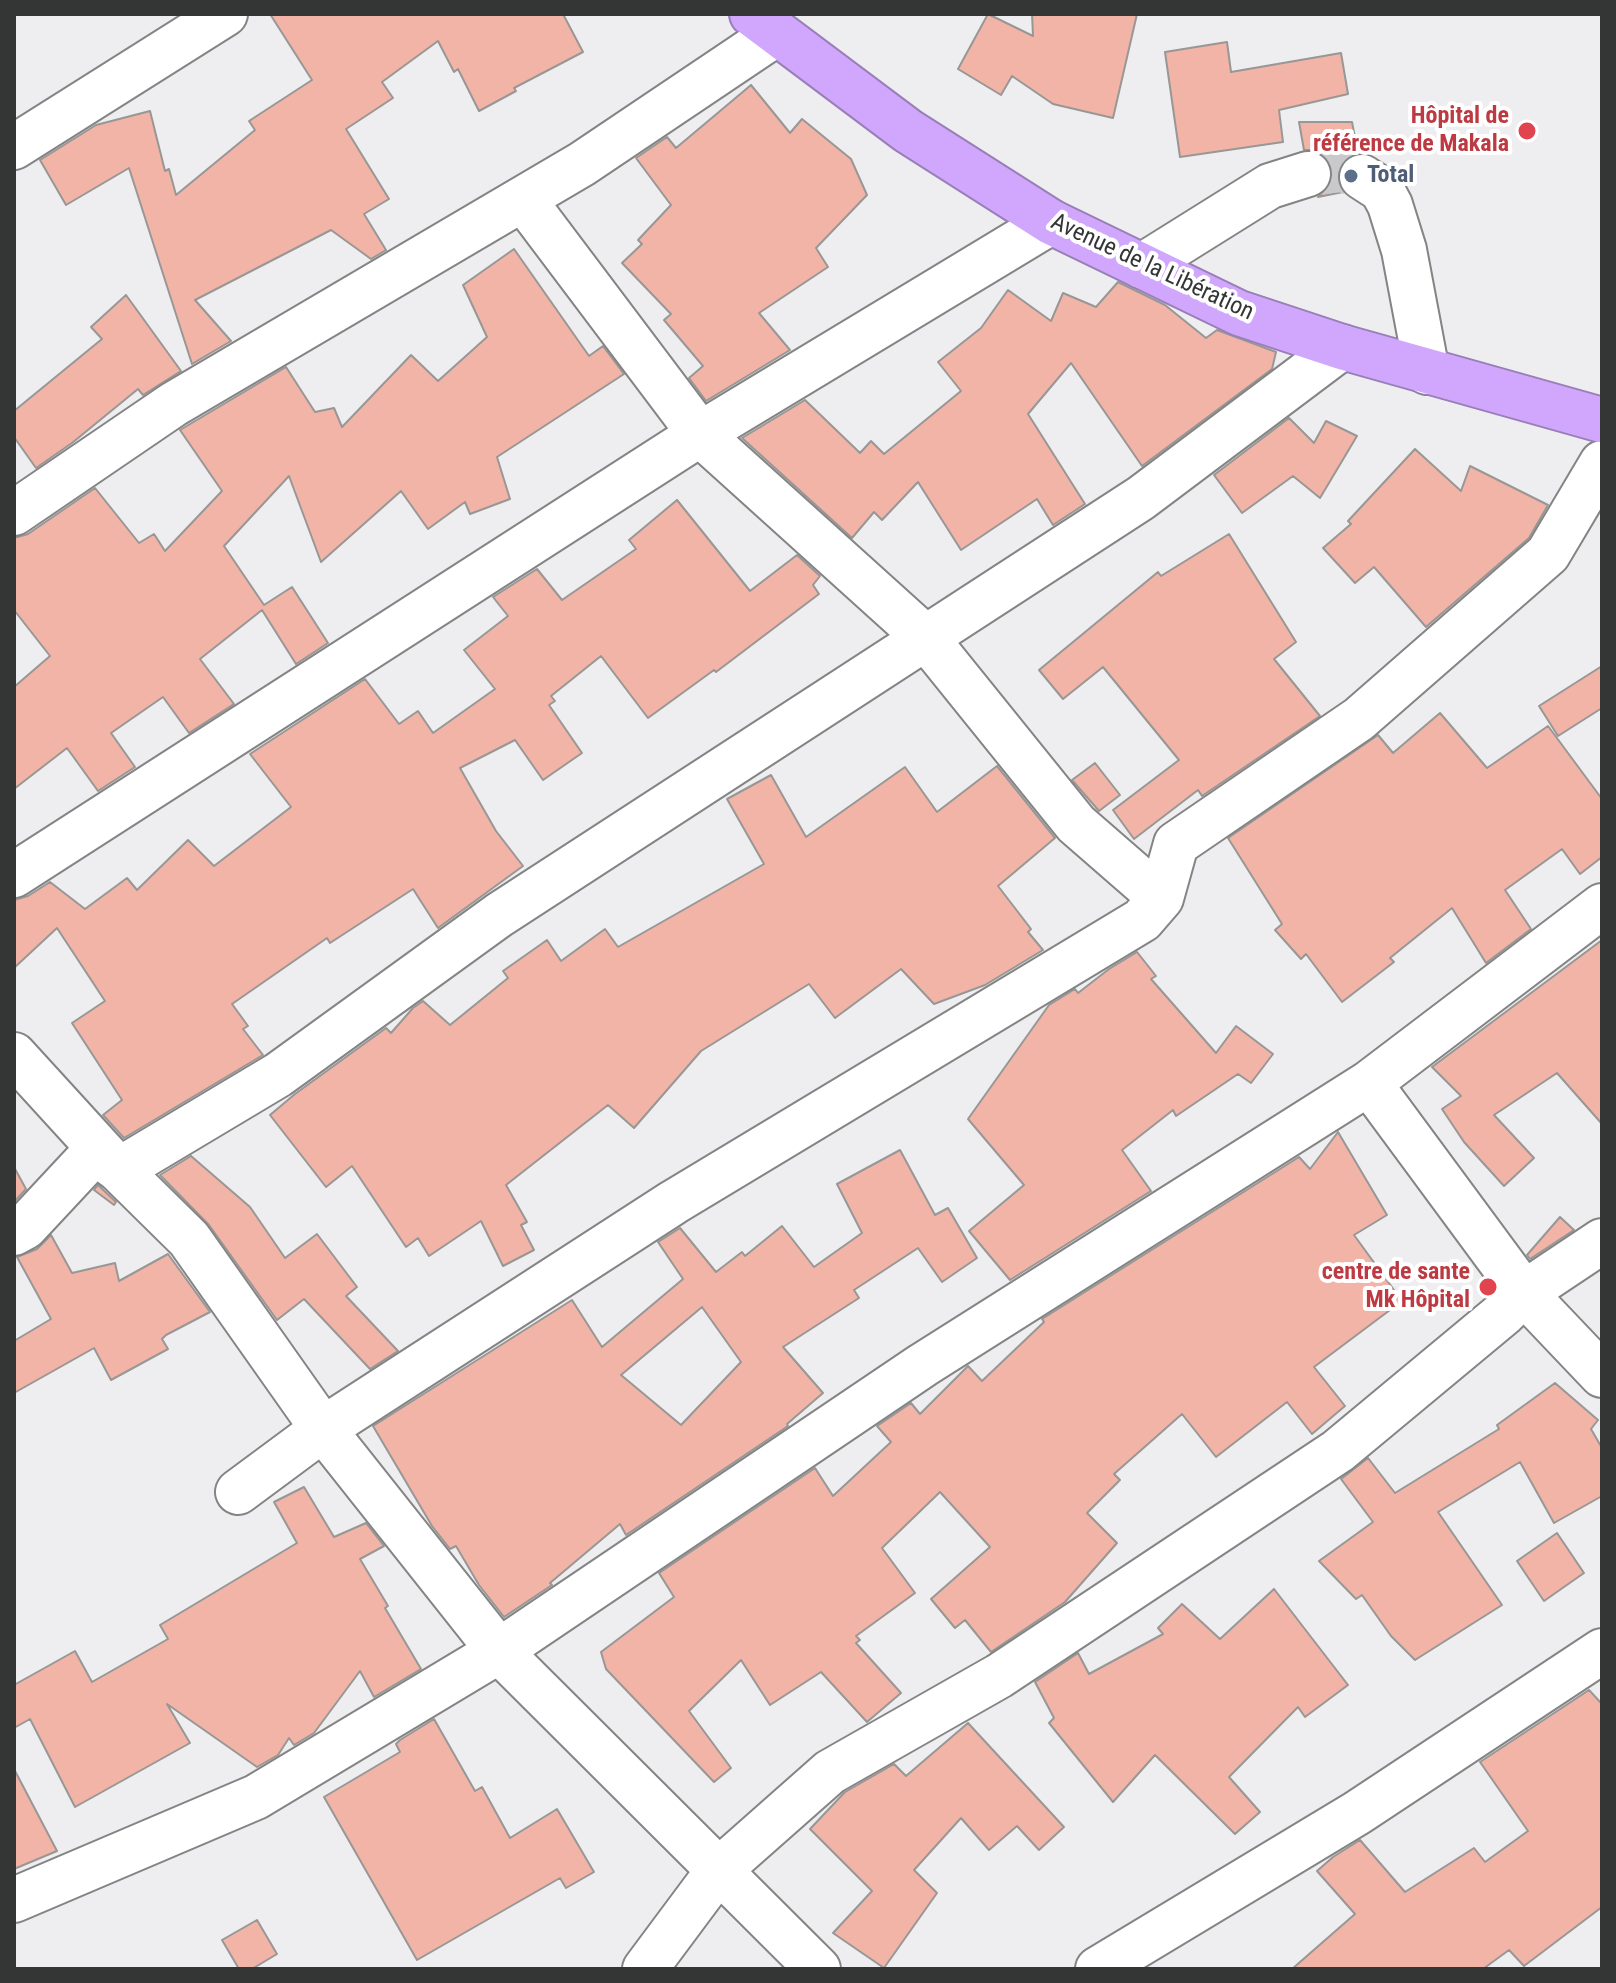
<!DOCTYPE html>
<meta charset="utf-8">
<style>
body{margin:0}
#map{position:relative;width:1616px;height:1983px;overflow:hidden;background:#eeeef0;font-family:"Roboto Condensed",sans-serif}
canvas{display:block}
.frame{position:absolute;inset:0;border:16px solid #343535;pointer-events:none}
</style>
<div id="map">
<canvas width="1616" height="1983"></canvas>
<div class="frame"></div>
</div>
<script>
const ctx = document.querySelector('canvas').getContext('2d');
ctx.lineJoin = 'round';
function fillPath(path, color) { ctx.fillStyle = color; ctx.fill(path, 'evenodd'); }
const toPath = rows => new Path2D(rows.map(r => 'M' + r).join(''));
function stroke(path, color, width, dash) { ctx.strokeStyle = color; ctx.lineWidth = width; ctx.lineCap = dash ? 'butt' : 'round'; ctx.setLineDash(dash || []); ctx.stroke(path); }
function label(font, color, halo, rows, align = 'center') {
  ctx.font = font + ' "Roboto Condensed",sans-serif'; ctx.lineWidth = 8; ctx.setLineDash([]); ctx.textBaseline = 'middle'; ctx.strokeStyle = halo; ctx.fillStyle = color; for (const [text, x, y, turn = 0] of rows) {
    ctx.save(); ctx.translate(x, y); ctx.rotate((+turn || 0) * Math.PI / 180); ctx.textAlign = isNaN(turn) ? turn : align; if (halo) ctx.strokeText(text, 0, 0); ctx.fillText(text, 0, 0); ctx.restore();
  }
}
const building = toPath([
 [270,14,563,14,583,52,514,88,516,91,479,111,458,69,454,72,438,41,382,82,393,98,346,129,389,199,364,214,386,250,371,259,331,230,195,300,231,341,192,364,129,168,66,205,40,160,96,125,150,111,165,171,169,169,176,195,255,130,249,121,312,80,270,14],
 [988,14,1033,36,1032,14,1137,14,1113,118,1053,104,1012,76,1001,95,958,69,988,14],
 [1227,42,1231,72,1341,53,1348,94,1279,110,1283,142,1180,157,1165,52,1227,42],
 [751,85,790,133,802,119,851,159,867,195,816,248,828,267,759,313,790,350,706,401,689,378,703,366,664,320,671,314,622,263,642,244,638,240,671,205,636,158,667,137,676,148,751,85],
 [1299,122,1352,122,1358,153,1350,155,1341,164,1337,176,1343,192,1318,197,1327,190,1332,180,1332,167,1324,155,1314,150,1304,150,1299,122],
 [514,249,589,356,603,346,624,374,497,457,510,499,470,514,465,502,428,529,401,491,321,562,289,476,224,546,264,605,292,587,328,643,296,664,262,610,200,659,234,704,189,733,163,697,111,733,135,767,98,791,67,748,14,789,14,687,50,656,14,610,14,538,28,534,95,488,139,543,154,534,165,551,222,491,180,430,286,367,315,412,334,408,342,427,411,355,438,381,487,337,463,285,514,249],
 [1118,282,1165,305,1206,338,1217,330,1276,352,1272,369,1142,466,1071,363,1028,414,1085,504,1053,525,1037,499,961,550,918,482,882,520,874,512,852,538,742,438,805,400,860,453,871,441,884,454,961,391,938,362,981,328,1008,290,1051,321,1063,293,1096,307,1118,282],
 [126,295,181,371,143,395,138,389,72,443,36,468,14,437,14,411,102,339,91,327,126,295],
 [1289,418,1314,443,1326,421,1357,436,1320,498,1293,476,1242,513,1214,475,1289,418],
 [1415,449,1461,491,1470,466,1548,505,1529,538,1426,627,1374,567,1355,583,1323,548,1351,524,1348,521,1415,449],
 [677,500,750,591,797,555,820,576,813,585,819,594,716,672,714,670,648,718,601,656,551,696,555,701,549,705,582,753,543,780,515,740,460,768,496,831,523,866,438,928,413,889,330,943,327,938,232,1004,248,1026,243,1029,263,1055,124,1138,103,1115,122,1100,72,1023,105,1001,57,928,14,968,14,900,28,896,50,882,85,909,127,878,137,890,188,840,214,866,291,807,250,754,365,679,399,724,418,711,433,733,495,689,464,650,508,616,493,597,537,569,562,600,636,549,629,540,677,500],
 [1229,534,1296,642,1274,659,1320,716,1202,796,1198,790,1134,839,1113,810,1179,760,1103,667,1063,699,1039,670,1158,572,1161,576,1229,534],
 [1602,666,1602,708,1558,736,1539,706,1602,666],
 [1440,713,1487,768,1548,726,1602,799,1602,857,1580,874,1562,849,1505,890,1531,929,1486,963,1452,908,1390,958,1394,962,1342,1002,1306,954,1301,959,1275,930,1282,924,1228,838,1378,735,1393,753,1440,713],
 [1095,763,1120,795,1099,811,1072,780,1095,763],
 [997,766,1055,838,998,886,1031,929,1028,932,1043,950,985,985,934,1004,901,969,835,1018,809,984,701,1051,634,1128,608,1105,506,1185,527,1222,521,1225,534,1250,503,1266,481,1221,429,1256,418,1238,406,1247,352,1166,326,1187,270,1115,295,1094,386,1028,391,1033,413,1008,423,1001,450,1025,508,978,503,971,547,940,561,961,605,929,618,947,764,864,727,799,771,775,806,837,905,767,937,812,997,766],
 [1602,940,1602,1124,1557,1073,1494,1115,1534,1158,1504,1186,1464,1142,1442,1109,1461,1096,1432,1067,1602,940],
 [1137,952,1156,976,1151,979,1216,1053,1236,1026,1273,1054,1251,1083,1238,1074,1176,1116,1173,1110,1122,1150,1151,1191,1010,1280,969,1231,1024,1185,968,1119,1049,1005,1075,989,1078,993,1109,969,1137,952],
 [1338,1132,1387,1215,1354,1235,1402,1301,1314,1367,1345,1406,1312,1434,1287,1402,1216,1457,1182,1414,1114,1474,1120,1480,1087,1513,1117,1543,1065,1602,991,1652,965,1620,955,1628,931,1599,990,1547,940,1492,882,1548,915,1593,856,1636,860,1640,856,1643,901,1693,867,1722,821,1672,770,1705,741,1660,689,1711,731,1768,714,1782,606,1669,601,1652,674,1597,659,1573,815,1468,833,1496,891,1442,877,1426,911,1403,920,1414,968,1366,982,1381,1044,1322,1042,1319,1299,1157,1310,1169,1338,1132],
 [900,1150,935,1215,948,1208,977,1258,942,1282,918,1248,854,1290,859,1298,783,1347,823,1393,787,1424,788,1426,626,1535,620,1524,550,1583,552,1585,504,1617,479,1585,456,1546,450,1549,432,1526,373,1426,572,1300,602,1347,683,1279,658,1242,680,1228,716,1272,742,1252,745,1256,782,1226,814,1267,862,1233,837,1184,900,1150],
 [702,1307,741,1362,681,1425,621,1375,702,1307],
 [191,1156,250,1207,285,1258,317,1234,357,1287,346,1296,398,1351,370,1369,304,1299,277,1320,209,1225,160,1175,191,1156],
 [14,1167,26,1189,14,1202,14,1167],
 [98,1185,116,1202,114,1205,94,1190,98,1185],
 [1560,1217,1574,1230,1530,1259,1527,1255,1560,1217],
 [51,1235,72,1273,115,1263,119,1281,168,1254,210,1312,166,1335,162,1339,168,1349,111,1380,94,1348,14,1393,14,1341,51,1319,17,1257,37,1249,51,1235],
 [1555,1383,1598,1420,1591,1429,1602,1448,1602,1496,1554,1523,1520,1462,1438,1512,1502,1605,1415,1660,1391,1636,1362,1595,1356,1599,1319,1561,1373,1522,1341,1479,1368,1458,1395,1493,1499,1429,1497,1425,1555,1383],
 [304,1487,334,1537,366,1523,384,1546,360,1559,388,1606,385,1608,421,1669,374,1697,360,1671,314,1733,294,1745,289,1738,278,1755,257,1767,167,1704,190,1743,75,1807,30,1719,14,1728,14,1685,75,1651,92,1682,168,1639,160,1625,297,1543,274,1502,304,1487],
 [1557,1533,1584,1573,1544,1601,1517,1561,1557,1533],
 [1274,1589,1348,1685,1305,1717,1298,1707,1229,1777,1260,1812,1235,1834,1155,1755,1113,1802,1049,1723,1054,1718,1035,1682,1078,1653,1089,1674,1163,1634,1158,1628,1182,1604,1220,1639,1274,1589],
 [1589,1690,1602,1704,1602,1907,1524,1966,1509,1950,1483,1969,1292,1969,1355,1914,1317,1871,1333,1857,1360,1840,1405,1892,1474,1848,1485,1862,1528,1831,1480,1762,1589,1690],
 [434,1719,475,1791,482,1787,510,1838,557,1809,594,1872,566,1888,560,1878,417,1960,324,1797,400,1752,396,1744,400,1740,434,1719],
 [968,1723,1064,1827,1039,1850,1017,1826,989,1850,961,1818,914,1870,937,1893,884,1968,833,1933,872,1891,810,1829,845,1792,894,1764,906,1776,968,1723],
 [14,1769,57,1851,14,1869,14,1769],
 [257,1920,277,1954,252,1969,239,1969,222,1940,257,1920]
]);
const minorTunnel = toPath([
 [1308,174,1342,170,1362,177]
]);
const minor = toPath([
 [14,147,225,14],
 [1362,177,1382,190,1390,205,1404,250,1427,372],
 [523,199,700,434,926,638,1076,824,1161,898],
 [1142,266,1270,186,1308,174],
 [14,513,174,404,582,164,777,33],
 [14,875,700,434,1051,222],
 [14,1055,119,1170,189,1239,323,1429,499,1651,818,1969],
 [1369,1083,1524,1293,1602,1375],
 [14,1233,25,1227,95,1152,119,1170,278,1075,499,915,1141,498,1342,347],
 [238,1492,323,1429,674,1202,1142,920,1161,898,1176,844,1359,719,1548,554,1602,463],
 [14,1900,256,1797,499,1651,923,1365,1369,1083,1602,906],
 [645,1969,718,1871,830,1772,999,1676,1338,1451,1504,1313,1524,1293,1602,1241],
 [1098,1969,1357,1813,1602,1651]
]);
const highway = toPath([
 [752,14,908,131,1051,222,1239,313,1342,347,1602,420]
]);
const markers = [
 [1527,131,10,"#e0444e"],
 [1351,176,8,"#5c6f8a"],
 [1488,1287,10,"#e0444e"]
];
const healthNames = [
 ["Hôpital de",1509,117],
 ["référence de Makala",1509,145],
 ["centre de sante",1470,1273],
 ["Mk Hôpital",1470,1301]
];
const serviceNames = [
 ["Total",1367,176]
];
const streetNames = [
 ["Avenue de la Libération",1152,268,25]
];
fillPath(building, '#f2b4a7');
stroke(building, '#989796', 2);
stroke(minorTunnel, '#c9c9cb', 44, [44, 22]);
stroke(minor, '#848485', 48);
stroke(highway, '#997fb7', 48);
stroke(minor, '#fff', 44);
stroke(highway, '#d0a7fd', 44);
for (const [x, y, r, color] of markers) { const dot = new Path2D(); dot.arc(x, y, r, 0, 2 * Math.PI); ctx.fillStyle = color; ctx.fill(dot); stroke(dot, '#fff', 3); }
label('bold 24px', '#be3a42', '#fff', healthNames, 'right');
label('bold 24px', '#4e5e75', '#fff', serviceNames, 'left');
label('24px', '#343535', '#fff', streetNames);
</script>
